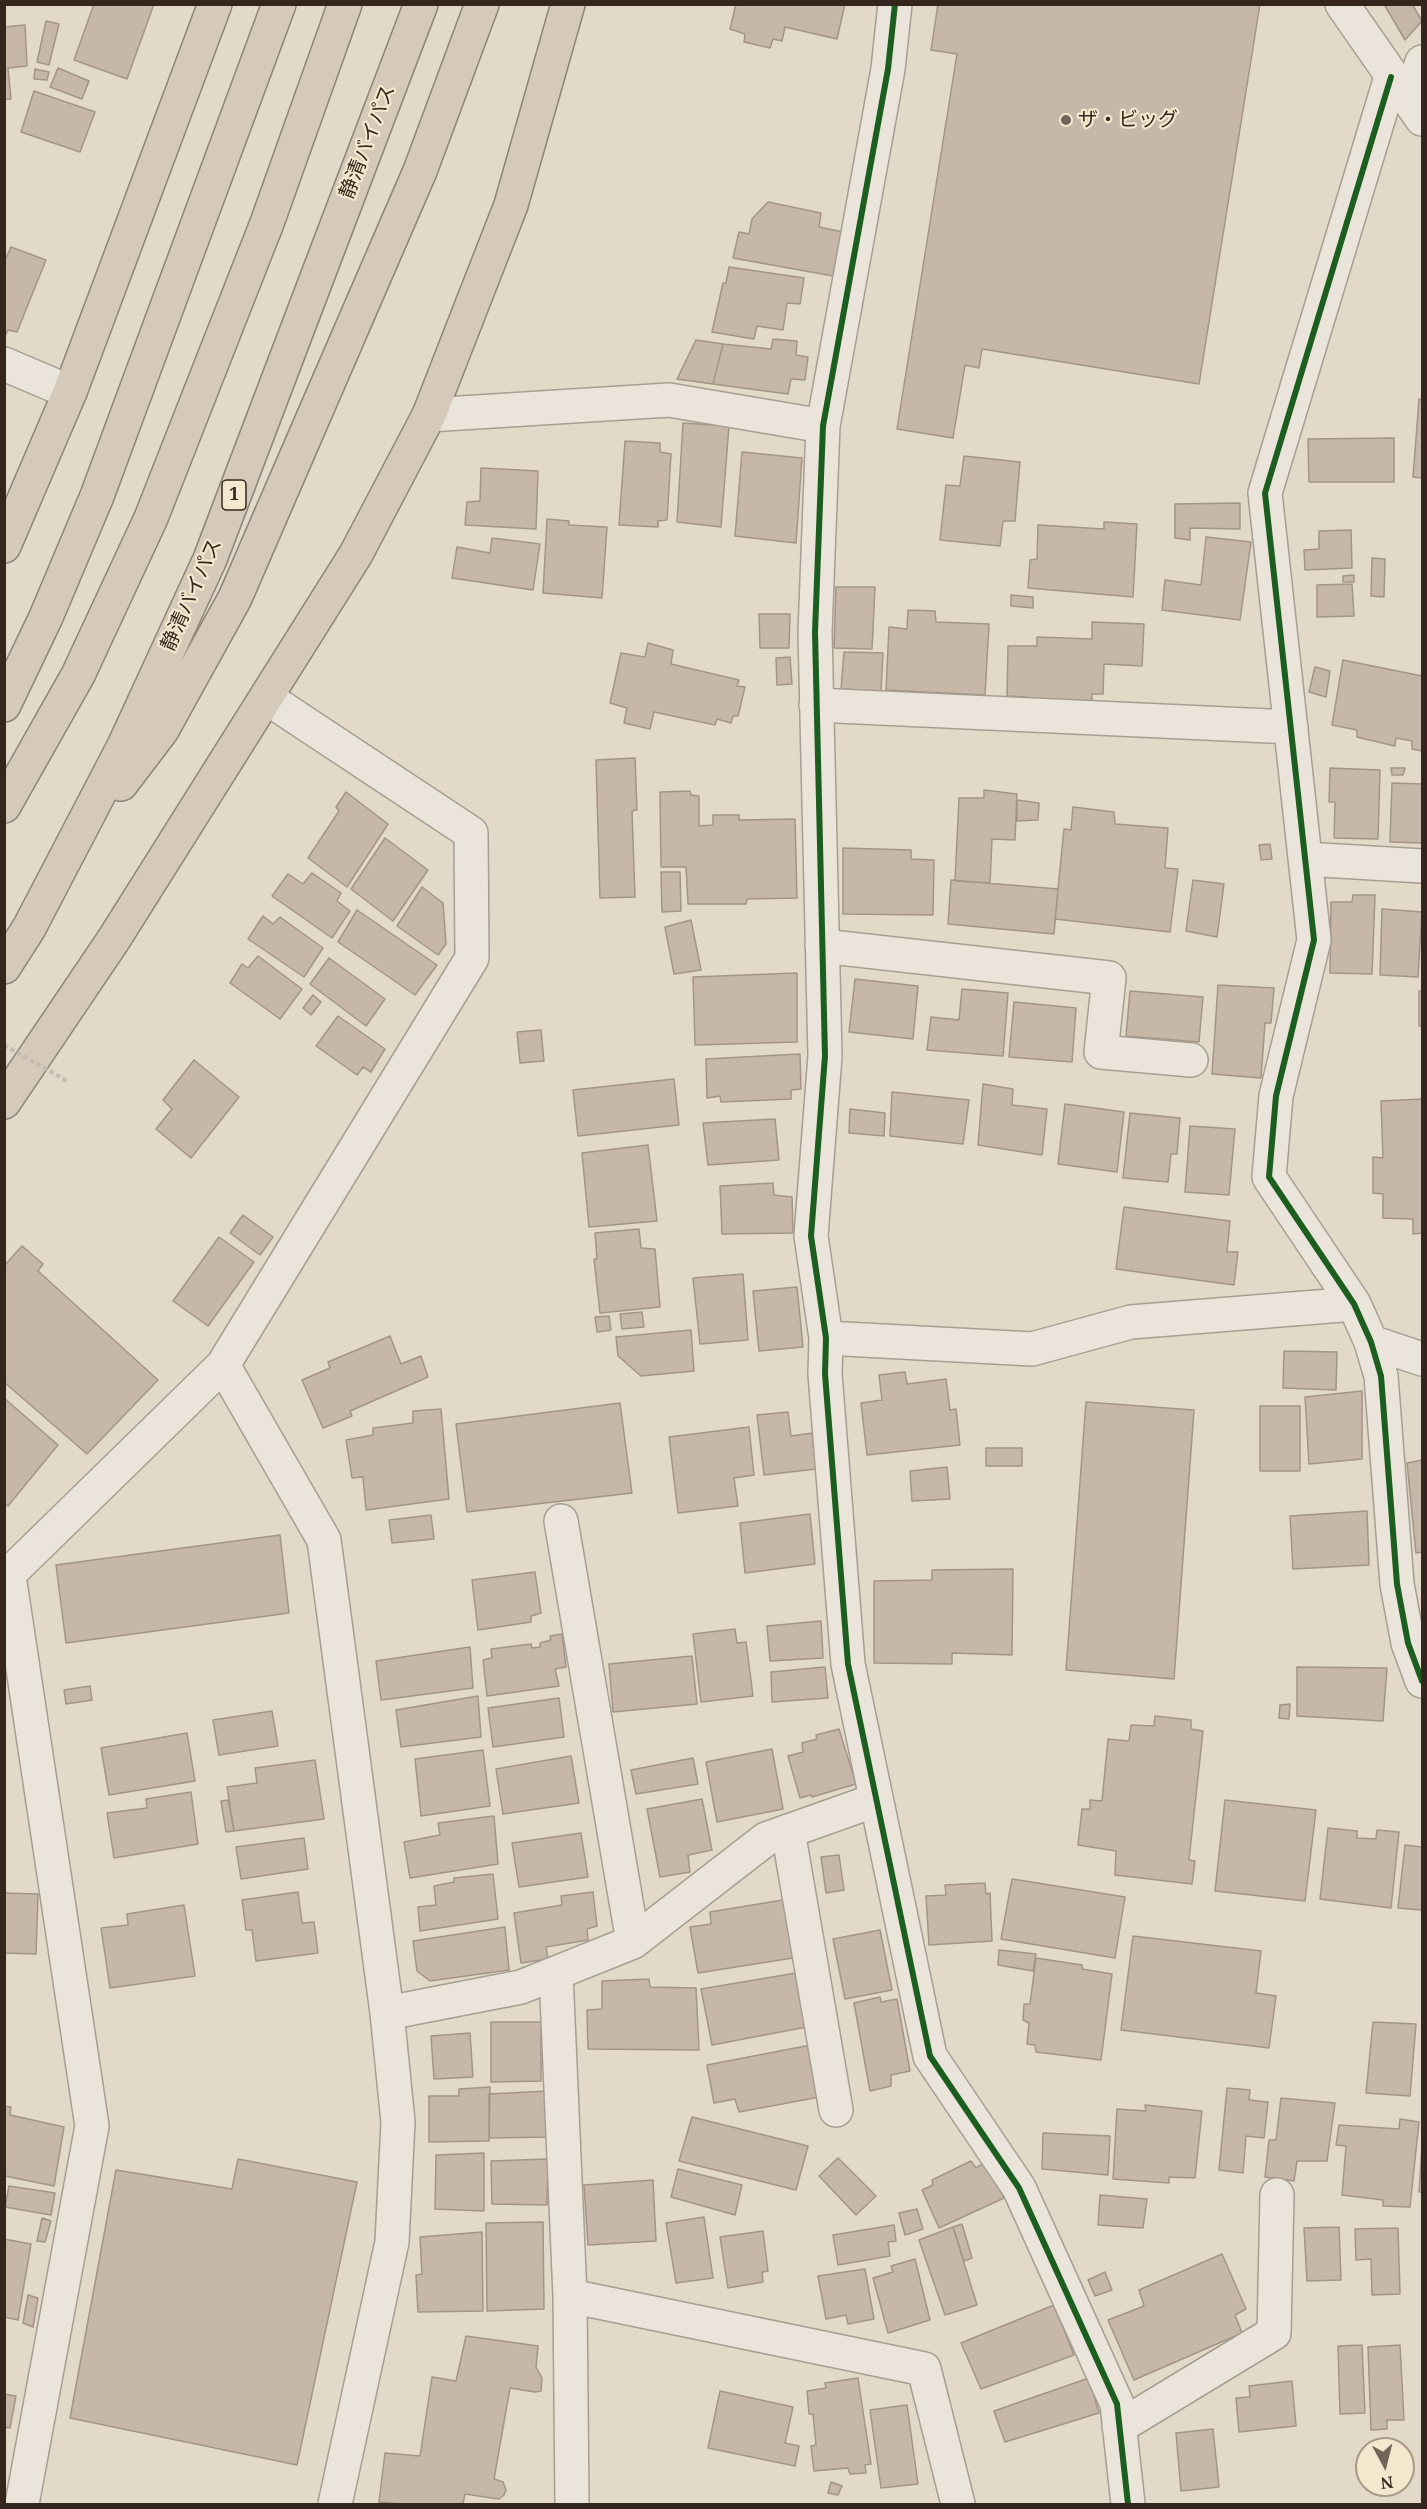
<!DOCTYPE html>
<meta charset="utf-8">
<style>
body{margin:0}
#map{position:relative;width:1427px;height:2509px;overflow:hidden;background:#e2d9c8;font-family:"Noto Serif",serif}
canvas{display:block}
.frame{position:absolute;inset:0;border:6px solid #34261c;pointer-events:none}
.north{position:absolute;left:1355px;top:2437px;width:60px;height:60px;box-sizing:border-box;background:#f5e7ce;border:2px solid #a89a87;border-radius:50%;rotate:173deg;font-size:16px;font-weight:700;line-height:24px;text-align:center;color:#34261c}
.north::after{content:'';display:block;margin:auto;width:21px;height:27px;background:#716558;clip-path:polygon(50% 0,100% 100%,50% 72%,0 100%)}
</style>
<div id="map">
<canvas width="1427" height="2509"></canvas>
<div class="frame"></div>
<div class="north">N</div>
</div>
<script>
const ctx = document.querySelector('canvas').getContext('2d');
ctx.lineJoin = 'round';
function fillPath(path, color) { ctx.fillStyle = color; ctx.fill(path, 'evenodd'); }
const toPath = rows => new Path2D(rows.map(r => 'M' + r).join(''));
function stroke(path, color, width, dash) { ctx.strokeStyle = color; ctx.lineWidth = width; ctx.lineCap = dash ? 'butt' : 'round'; ctx.setLineDash(dash || []); ctx.stroke(path); }
function label(font, color, halo, rows, align = 'center') {
  ctx.font = font + ' "Noto Serif","Noto Sans JP",serif'; ctx.lineWidth = 4.5; ctx.setLineDash([]); ctx.textBaseline = 'middle'; ctx.strokeStyle = halo; ctx.fillStyle = color; for (const [text, x, y, turn = 0] of rows) {
    ctx.save(); ctx.translate(x, y); ctx.rotate((+turn || 0) * Math.PI / 180); ctx.textAlign = isNaN(turn) ? turn : align; if (halo) ctx.strokeText(text, 0, 0); ctx.fillText(text, 0, 0); ctx.restore();
  }
}
const building = toPath([
 [94,4,154,4,127,79,74,60,94,4],
 [736,4,845,4,837,39,785,27,782,41,773,39,770,48,744,42,745,34,730,29,736,4],
 [938,4,1260,4,1199,384,982,349,979,368,965,365,953,438,897,429,957,54,931,50,938,4],
 [1384,4,1412,4,1422,21,1405,40,1384,4],
 [46,21,59,24,49,65,37,62,46,21],
 [25,25,27,66,8,68,11,99,4,99,4,27,25,25],
 [58,68,89,81,82,99,50,87,58,68],
 [35,69,49,72,47,80,34,79,35,69],
 [34,91,95,112,80,152,21,132,34,91],
 [768,202,821,213,819,227,843,232,833,276,733,258,739,232,749,234,752,219,768,202],
 [11,247,46,260,17,332,8,330,5,336,4,262,11,247],
 [729,267,804,278,800,304,787,303,783,330,757,326,754,339,712,332,723,283,726,283,729,267],
 [773,339,797,341,796,355,808,357,805,380,791,379,788,394,713,384,723,344,771,349,773,339],
 [696,340,723,344,713,384,677,379,696,340],
 [1419,399,1422,400,1422,478,1413,477,1419,399],
 [683,423,729,426,721,527,677,522,683,423],
 [1394,438,1394,482,1309,482,1308,439,1394,438],
 [625,441,660,443,660,452,671,454,667,520,658,521,658,527,619,525,625,441],
 [742,452,802,458,796,543,735,536,742,452],
 [964,456,1020,462,1015,521,1003,521,1000,546,940,540,946,485,960,486,964,456],
 [481,468,538,471,536,529,465,525,467,502,480,501,481,468],
 [1240,503,1240,529,1190,528,1190,540,1175,538,1175,504,1240,503],
 [547,519,569,521,569,525,607,527,602,598,543,593,547,519],
 [1104,522,1137,524,1133,597,1028,588,1030,560,1037,559,1038,525,1104,529,1104,522],
 [1351,530,1352,568,1305,570,1304,550,1319,549,1319,531,1351,530],
 [1206,537,1251,542,1240,620,1162,610,1165,580,1201,585,1206,537],
 [492,538,540,544,533,590,452,578,457,547,490,553,492,538],
 [1372,558,1385,559,1384,597,1371,596,1372,558],
 [1354,575,1354,582,1343,582,1343,576,1354,575],
 [1352,584,1354,616,1317,617,1317,585,1352,584],
 [836,587,875,587,872,649,834,648,836,587],
 [1011,595,1033,597,1033,608,1011,606,1011,595],
 [908,610,935,611,936,622,989,624,985,695,886,690,889,627,907,629,908,610],
 [759,614,790,614,789,648,760,648,759,614],
 [1092,622,1144,624,1142,666,1104,664,1103,694,1092,694,1092,710,1025,708,1026,697,1007,696,1008,646,1037,646,1037,637,1092,639,1092,622],
 [648,643,673,650,671,664,739,680,737,686,745,687,738,716,733,716,731,723,717,719,715,725,654,712,650,729,624,723,627,708,610,703,621,653,645,657,648,643],
 [844,652,883,653,881,691,841,689,844,652],
 [790,657,792,684,777,685,776,658,790,657],
 [1343,660,1422,676,1422,751,1412,749,1412,741,1396,738,1395,746,1357,737,1357,730,1332,725,1343,660],
 [1315,667,1330,671,1326,697,1309,692,1315,667],
 [635,758,637,810,632,811,635,897,600,898,596,760,635,758],
 [1330,768,1380,770,1378,839,1334,838,1335,802,1329,802,1330,768],
 [1391,768,1405,768,1403,775,1392,775,1391,768],
 [1392,783,1422,784,1422,843,1390,842,1392,783],
 [984,790,1017,794,1015,840,992,839,990,883,955,881,959,798,984,798,984,790],
 [690,791,691,795,699,796,699,826,713,825,713,815,739,815,739,820,795,819,797,898,747,899,746,904,688,904,686,867,661,867,660,792,690,791],
 [346,792,388,824,347,887,308,858,339,811,336,807,346,792],
 [1017,800,1039,803,1038,820,1017,821,1017,800],
 [1073,807,1114,812,1115,824,1168,828,1165,868,1178,869,1170,932,1055,919,1064,829,1071,830,1073,807],
 [385,838,428,870,393,921,351,889,385,838],
 [1270,844,1272,859,1261,860,1259,845,1270,844],
 [843,848,911,850,911,859,934,860,933,915,843,914,843,848],
 [661,872,680,872,681,911,662,912,661,872],
 [312,873,341,893,337,901,350,911,332,938,272,896,288,874,303,884,312,873],
 [951,880,1058,889,1054,934,948,924,951,880],
 [1193,880,1224,884,1217,937,1186,931,1193,880],
 [422,887,443,903,446,944,438,955,397,926,422,887],
 [1353,895,1375,895,1372,974,1330,973,1331,902,1352,902,1353,895],
 [1382,909,1422,912,1418,977,1380,975,1382,909],
 [357,910,437,965,415,995,338,942,357,910],
 [263,916,273,924,280,917,323,948,304,977,248,939,263,916],
 [691,920,701,970,674,974,665,927,691,920],
 [258,956,302,989,280,1019,230,983,242,964,248,968,258,956],
 [329,958,385,999,366,1026,310,984,329,958],
 [797,973,797,1042,695,1045,693,977,797,973],
 [855,979,918,986,913,1039,849,1032,855,979],
 [1218,985,1274,988,1271,1023,1265,1023,1261,1078,1212,1074,1218,985],
 [962,989,1008,993,1003,1056,927,1050,931,1017,959,1020,962,989],
 [1130,991,1203,997,1199,1042,1126,1036,1130,991],
 [1419,991,1422,991,1422,1026,1419,1026,1419,991],
 [313,995,321,1002,311,1015,303,1008,313,995],
 [1014,1002,1076,1008,1072,1062,1009,1057,1014,1002],
 [338,1016,385,1049,371,1072,363,1067,357,1075,316,1046,338,1016],
 [541,1030,544,1061,520,1063,517,1032,541,1030],
 [800,1054,801,1089,791,1090,791,1099,721,1102,720,1096,707,1098,706,1059,800,1054],
 [194,1060,239,1097,191,1158,156,1129,172,1109,163,1100,194,1060],
 [674,1079,679,1125,578,1136,573,1090,674,1079],
 [983,1084,1013,1089,1012,1105,1047,1109,1042,1155,978,1145,983,1084],
 [892,1092,969,1100,963,1144,890,1136,892,1092],
 [1422,1099,1422,1233,1413,1234,1413,1219,1383,1218,1383,1194,1373,1193,1373,1157,1383,1158,1381,1101,1422,1099],
 [1065,1104,1124,1112,1117,1172,1058,1164,1065,1104],
 [850,1109,885,1113,884,1136,849,1133,850,1109],
 [1130,1113,1180,1118,1177,1154,1171,1154,1168,1182,1123,1178,1130,1113],
 [775,1119,779,1160,708,1165,703,1123,775,1119],
 [1190,1126,1235,1129,1229,1195,1185,1192,1190,1126],
 [648,1145,657,1221,589,1227,582,1153,648,1145],
 [773,1183,774,1195,792,1197,793,1233,722,1234,720,1186,773,1183],
 [1124,1207,1230,1221,1227,1252,1238,1252,1234,1285,1116,1269,1124,1207],
 [243,1215,273,1237,260,1255,230,1233,243,1215],
 [639,1229,641,1248,655,1249,660,1307,600,1313,594,1259,597,1259,595,1233,639,1229],
 [219,1237,254,1262,208,1326,173,1301,219,1237],
 [22,1246,43,1264,38,1271,158,1380,87,1454,4,1382,4,1266,22,1246],
 [743,1274,748,1340,700,1344,693,1278,743,1274],
 [797,1287,803,1347,759,1351,753,1291,797,1287],
 [642,1312,644,1327,622,1329,620,1314,642,1312],
 [609,1316,611,1330,597,1332,595,1317,609,1316],
 [691,1330,694,1371,641,1376,618,1356,616,1337,691,1330],
 [390,1336,401,1364,421,1356,428,1377,350,1411,352,1416,323,1428,302,1380,330,1368,328,1362,390,1336],
 [1284,1351,1337,1352,1336,1390,1283,1388,1284,1351],
 [905,1372,907,1384,946,1379,950,1410,956,1409,960,1445,867,1455,861,1403,882,1400,879,1375,905,1372],
 [1362,1391,1362,1459,1309,1464,1305,1397,1362,1391],
 [4,1398,58,1445,8,1506,4,1503,4,1398],
 [1086,1402,1194,1410,1174,1679,1066,1670,1086,1402],
 [620,1403,632,1493,467,1512,456,1424,620,1403],
 [1260,1406,1300,1406,1300,1471,1260,1471,1260,1406],
 [441,1409,449,1499,366,1510,363,1477,352,1478,346,1440,373,1435,373,1428,413,1423,413,1411,441,1409],
 [788,1412,791,1436,812,1433,816,1469,764,1475,757,1415,788,1412],
 [749,1427,754,1475,734,1478,738,1506,678,1513,669,1437,749,1427],
 [986,1448,1022,1448,1022,1466,986,1466,986,1448],
 [1422,1460,1422,1552,1416,1553,1407,1463,1422,1460],
 [947,1467,950,1499,912,1501,910,1471,947,1467],
 [1367,1511,1369,1565,1293,1569,1290,1516,1367,1511],
 [810,1514,815,1564,745,1573,740,1523,810,1514],
 [431,1515,434,1539,392,1543,389,1520,431,1515],
 [280,1535,289,1613,66,1643,56,1565,280,1535],
 [1013,1569,1012,1655,952,1653,952,1664,874,1663,874,1581,932,1580,932,1570,1013,1569],
 [535,1572,541,1613,531,1616,531,1622,478,1630,472,1580,535,1572],
 [821,1621,823,1658,770,1661,767,1626,821,1621],
 [735,1629,737,1643,746,1642,753,1696,701,1702,693,1634,735,1629],
 [562,1634,566,1667,555,1669,559,1686,487,1696,483,1660,492,1658,491,1649,531,1644,532,1648,540,1647,540,1643,551,1640,550,1636,562,1634],
 [470,1647,473,1688,381,1700,376,1661,470,1647],
 [692,1656,697,1704,613,1712,609,1664,692,1656],
 [825,1667,828,1698,772,1702,771,1672,825,1667],
 [1297,1667,1387,1668,1383,1721,1297,1716,1297,1667],
 [90,1686,92,1700,66,1704,64,1690,90,1686],
 [478,1696,481,1737,401,1747,396,1710,478,1696],
 [559,1698,564,1737,493,1747,488,1708,559,1698],
 [1290,1704,1289,1719,1279,1718,1280,1705,1290,1704],
 [272,1711,278,1746,219,1755,213,1720,272,1711],
 [1155,1716,1191,1720,1191,1729,1203,1731,1189,1860,1195,1861,1192,1884,1115,1875,1116,1851,1078,1845,1082,1809,1090,1809,1090,1800,1102,1801,1108,1739,1129,1741,1131,1725,1154,1726,1155,1716],
 [839,1729,856,1784,812,1797,811,1795,800,1798,788,1756,803,1752,802,1743,817,1739,816,1735,839,1729],
 [187,1733,195,1781,109,1795,101,1748,187,1733],
 [772,1749,783,1809,717,1822,706,1762,772,1749],
 [483,1750,490,1806,421,1816,415,1759,483,1750],
 [571,1756,579,1803,503,1814,496,1769,571,1756],
 [693,1758,698,1784,636,1794,631,1770,693,1758],
 [315,1760,324,1819,234,1831,227,1787,257,1783,255,1768,315,1760],
 [191,1792,198,1844,114,1858,107,1813,147,1808,146,1799,191,1792],
 [702,1799,712,1850,688,1855,690,1872,660,1877,647,1809,702,1799],
 [228,1800,234,1831,226,1832,221,1801,228,1800],
 [1225,1800,1316,1810,1305,1901,1215,1891,1225,1800],
 [494,1816,498,1864,410,1878,404,1842,440,1835,438,1823,494,1816],
 [1328,1828,1357,1831,1357,1838,1376,1839,1377,1830,1399,1832,1391,1908,1320,1899,1328,1828],
 [581,1833,588,1877,519,1887,512,1843,581,1833],
 [304,1838,308,1869,241,1879,236,1847,304,1838],
 [1405,1845,1422,1847,1422,1910,1398,1908,1405,1845],
 [839,1855,844,1890,826,1893,821,1857,839,1855],
 [493,1874,498,1919,420,1931,418,1907,436,1905,434,1886,454,1882,454,1878,493,1874],
 [1012,1879,1125,1897,1115,1958,1001,1939,1012,1879],
 [985,1883,986,1894,990,1893,992,1941,929,1945,926,1896,946,1895,945,1885,985,1883],
 [298,1892,302,1923,314,1922,318,1953,256,1961,252,1930,246,1930,242,1900,298,1892],
 [593,1892,597,1926,587,1929,588,1940,546,1947,548,1959,521,1963,514,1913,562,1905,561,1896,593,1892],
 [4,1893,38,1894,36,1954,4,1953,4,1893],
 [789,1899,799,1957,698,1973,690,1927,711,1924,710,1912,789,1899],
 [184,1905,195,1976,110,1988,101,1928,128,1925,127,1914,184,1905],
 [505,1927,509,1970,430,1981,417,1971,413,1941,505,1927],
 [880,1930,892,1990,845,1999,833,1939,880,1930],
 [1133,1936,1261,1951,1256,1993,1276,1996,1269,2048,1121,2030,1133,1936],
 [999,1950,1036,1954,1033,1971,998,1965,999,1950],
 [1036,1958,1082,1965,1082,1969,1112,1974,1101,2060,1036,2052,1035,2045,1027,2044,1029,2023,1023,2020,1024,2004,1030,2004,1036,1958],
 [802,1972,812,2026,712,2045,701,1989,802,1972],
 [649,1979,650,1987,696,1988,699,2050,588,2049,587,2010,602,2009,602,1981,649,1979],
 [880,1997,881,2002,897,1999,910,2071,891,2075,891,2086,870,2091,854,2003,880,1997],
 [491,2022,541,2022,541,2081,491,2082,491,2022],
 [1373,2022,1416,2024,1410,2096,1366,2093,1373,2022],
 [470,2033,473,2077,434,2079,431,2036,470,2033],
 [816,2044,825,2096,739,2112,735,2099,714,2103,707,2065,816,2044],
 [490,2087,489,2141,429,2142,429,2096,459,2096,459,2089,490,2087],
 [1227,2088,1250,2090,1249,2100,1268,2102,1264,2138,1246,2136,1243,2173,1219,2170,1227,2088],
 [548,2091,549,2137,489,2138,489,2094,548,2091],
 [1281,2098,1335,2103,1327,2161,1297,2161,1294,2181,1265,2177,1269,2140,1276,2140,1281,2098],
 [1145,2105,1202,2111,1195,2178,1169,2177,1169,2183,1113,2179,1117,2109,1146,2111,1145,2105],
 [4,2106,11,2107,10,2115,64,2127,54,2186,5,2176,4,2180,4,2106],
 [692,2117,808,2146,796,2190,679,2161,692,2117],
 [1400,2119,1419,2122,1410,2207,1383,2206,1383,2200,1342,2195,1346,2146,1336,2145,1339,2125,1399,2129,1400,2119],
 [1043,2133,1110,2136,1108,2175,1042,2169,1043,2133],
 [1422,2145,1422,2192,1419,2192,1422,2145],
 [484,2153,484,2211,435,2209,436,2155,484,2153],
 [838,2158,876,2196,856,2215,819,2176,838,2158],
 [238,2159,357,2182,297,2465,70,2418,116,2170,232,2189,238,2159],
 [548,2159,547,2205,492,2204,491,2161,548,2159],
 [971,2161,976,2168,987,2161,1004,2198,939,2228,922,2190,933,2185,932,2180,971,2161],
 [678,2169,742,2185,735,2215,671,2197,678,2169],
 [653,2180,656,2241,588,2245,584,2185,653,2180],
 [9,2186,55,2193,51,2215,5,2207,9,2186],
 [1100,2195,1147,2199,1143,2228,1098,2225,1100,2195],
 [917,2209,923,2229,905,2235,899,2213,917,2209],
 [704,2217,713,2278,676,2283,666,2223,704,2217],
 [42,2218,51,2221,45,2242,37,2241,42,2218],
 [543,2222,544,2309,487,2311,486,2223,543,2222],
 [962,2224,972,2258,964,2261,953,2227,962,2224],
 [894,2225,896,2241,888,2242,890,2256,838,2265,833,2235,894,2225],
 [953,2227,977,2305,945,2315,919,2240,953,2227],
 [1339,2227,1341,2280,1307,2281,1304,2228,1339,2227],
 [1398,2228,1400,2294,1372,2295,1371,2259,1356,2260,1355,2229,1398,2228],
 [763,2231,768,2271,762,2272,763,2282,728,2288,720,2237,763,2231],
 [482,2232,483,2311,418,2312,416,2275,422,2274,420,2237,482,2232],
 [4,2239,31,2244,18,2320,4,2317,4,2239],
 [1222,2254,1246,2309,1235,2315,1242,2333,1134,2380,1108,2320,1144,2306,1139,2290,1222,2254],
 [915,2259,930,2320,888,2333,873,2278,893,2272,891,2266,915,2259],
 [865,2269,874,2319,848,2324,846,2315,826,2319,818,2276,865,2269],
 [1105,2272,1112,2290,1095,2296,1088,2280,1105,2272],
 [28,2295,38,2298,33,2327,23,2323,28,2295],
 [1054,2305,1074,2355,981,2389,961,2343,1054,2305],
 [466,2336,538,2346,536,2367,542,2378,541,2391,535,2392,510,2388,494,2479,503,2482,506,2490,504,2495,499,2499,465,2494,463,2504,400,2504,379,2502,385,2453,420,2456,432,2377,456,2381,466,2336],
 [1362,2345,1365,2413,1340,2414,1338,2346,1362,2345],
 [1400,2345,1404,2420,1387,2420,1387,2429,1371,2430,1368,2347,1400,2345],
 [858,2378,871,2464,865,2465,866,2473,850,2474,848,2468,814,2471,811,2446,816,2445,813,2414,809,2414,807,2391,826,2388,825,2383,858,2378],
 [1089,2378,1099,2413,1005,2442,994,2411,1089,2378],
 [1292,2381,1296,2426,1239,2432,1236,2398,1250,2397,1249,2386,1292,2381],
 [720,2391,793,2407,785,2443,799,2446,795,2466,708,2448,720,2391],
 [4,2394,16,2396,10,2428,4,2427,4,2394],
 [907,2405,918,2484,881,2488,870,2410,907,2405],
 [1213,2429,1219,2487,1181,2491,1176,2433,1213,2429],
 [831,2482,842,2486,838,2495,828,2493,831,2482]
]);
const minor = toPath([
 [895,4,888,69,823,426,815,632,825,1056,811,1236,826,1338,825,1374,848,1664,930,2056,1019,2188,1117,2404,1128,2504],
 [1342,4,1422,119],
 [1391,77,1265,493,1314,940,1276,1096,1269,1177,1354,1304,1371,1342,1381,1376,1397,1584,1408,1643,1422,1681],
 [1409,101,1422,62],
 [4,364,70,392],
 [429,415,669,400,823,426],
 [816,705,1291,727],
 [1305,859,1422,866],
 [822,946,1109,978,1101,1052,1191,1060],
 [826,1338,1032,1349,1131,1322,1354,1304],
 [1371,1342,1422,1359],
 [223,1365,324,1540,387,2013,398,2122,392,2242,335,2504],
 [561,1521,633,1942],
 [9,1576,92,2126,22,2504],
 [4,1579,223,1365,472,958,471,833,267,698],
 [788,1831,836,2110],
 [556,1973,570,2296],
 [387,2013,521,1987,633,1942,766,1839,876,1800],
 [1119,2427,1274,2333,1277,2195],
 [572,2504,570,2296,924,2369,958,2504]
]);
const highway = toPath([
 [4,546,70,392,215,4],
 [4,705,46,617,97,496,279,4],
 [121,784,162,730,235,598,420,171,482,4],
 [4,806,78,675,151,518,267,223,345,4],
 [4,967,29,928,124,746,210,559,421,4],
 [4,1102,114,939,356,554,429,415,511,205,568,4]
]);
const pathBridge = toPath([
 [4,1045,67,1081]
]);
const cycleway = toPath([
 [895,4,888,69,823,426,815,632,825,1056,811,1236,826,1338,825,1374,848,1664,930,2056,1019,2188,1117,2404,1128,2504],
 [1391,77,1265,493,1314,940,1276,1096,1269,1177,1354,1304,1371,1342,1381,1376,1397,1584,1408,1643,1422,1681]
]);
const markers = [
 [1066,120,6,"#716558"]
];
const shields = [
 [234,495,24]
];
const shieldNames = [
 ["1",234,495]
];
const poiNames = [
 ["ザ・ビッグ",1078,120]
];
const streetNames = [
 ["静清バイパス",368,142,-69],
 ["静清バイパス",192,595,-66]
];
fillPath(building, '#c6b7a9');
stroke(building, '#a29588', 1.5);
stroke(minor, '#a79e92', 36);
stroke(highway, '#8c8479', 36);
stroke(minor, '#eae4db', 33);
stroke(highway, '#d5c9ba', 33);
stroke(pathBridge, '#c2bbb2', 4, [4.5, 3]);
stroke(cycleway, '#1b5e20', 6);
for (const [x, y, r, color] of markers) { const dot = new Path2D(); dot.arc(x, y, r, 0, 2 * Math.PI); ctx.fillStyle = color; ctx.fill(dot); stroke(dot, '#f5e7ce', 2); }
for (const [x, y, w] of shields) { const box = new Path2D(); box.roundRect(x - w / 2, y - 15, w, 30, 4.5); ctx.fillStyle = '#f5e7ce'; ctx.fill(box); stroke(box, '#34261c', 1.5); }
label('bold 18px', '#34261c', null, shieldNames);
label('20px', '#34261c', '#f5e7ce', poiNames, 'left');
label('20px', '#34261c', '#f5e7ce', streetNames);
</script>
